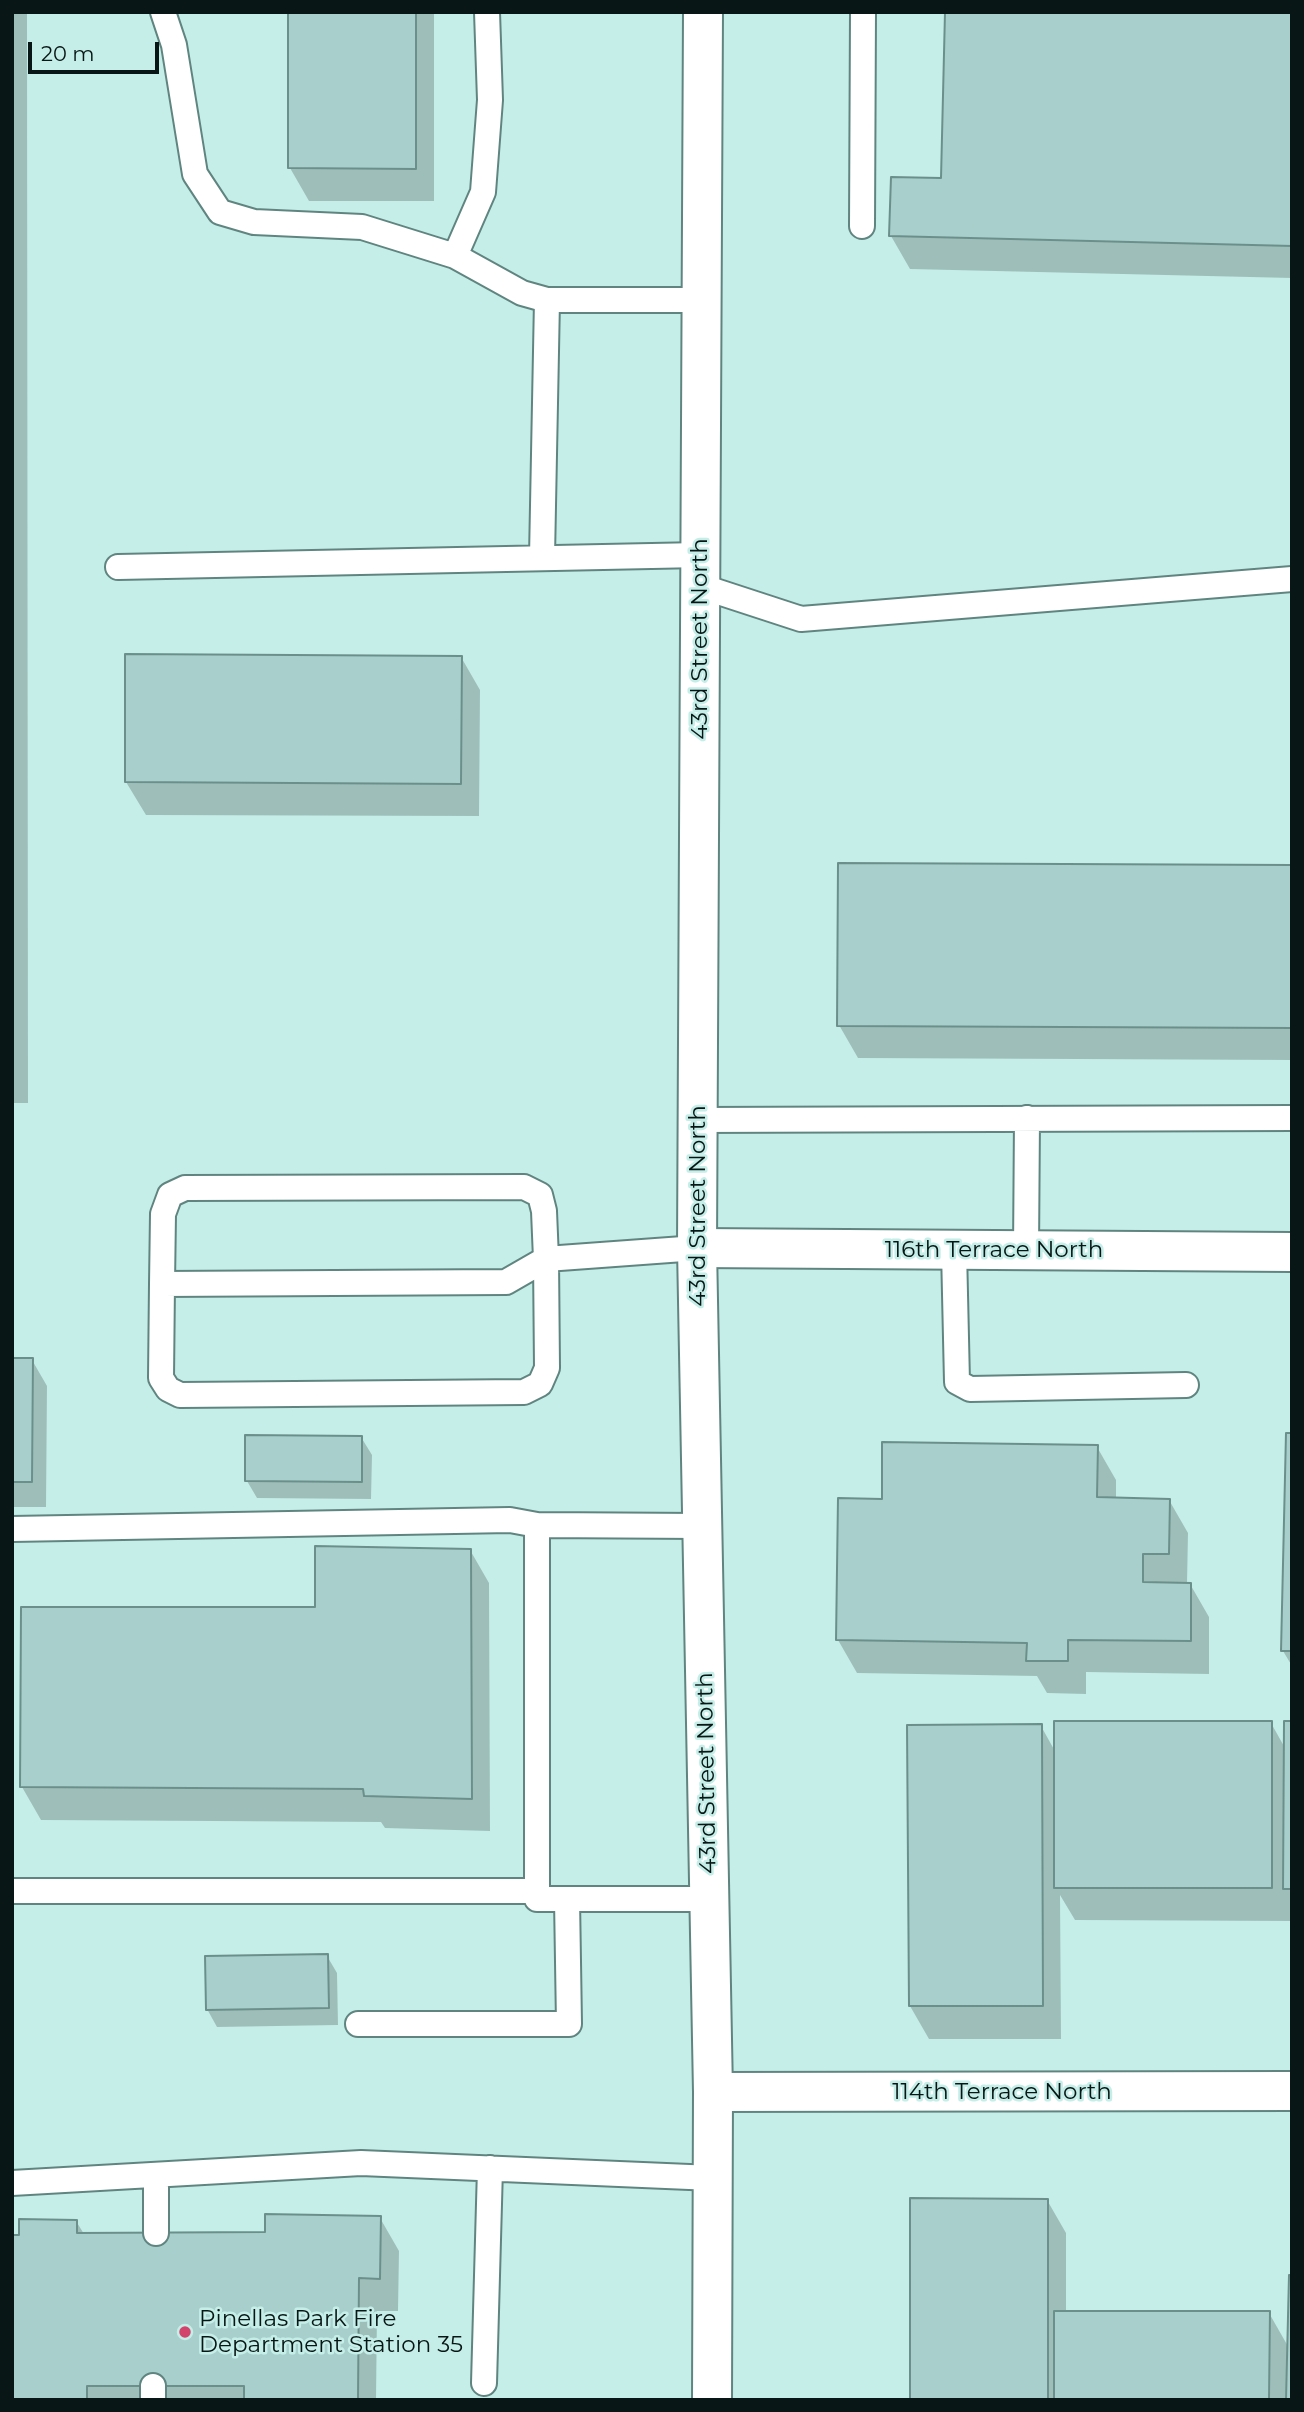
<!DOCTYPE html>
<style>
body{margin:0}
#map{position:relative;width:1304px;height:2412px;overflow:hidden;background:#c6eee9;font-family:Montserrat,sans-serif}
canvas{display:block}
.frame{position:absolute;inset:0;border:14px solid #081716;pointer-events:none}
.scale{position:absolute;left:28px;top:42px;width:131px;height:32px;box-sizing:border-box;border:4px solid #081716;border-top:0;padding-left:9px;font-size:21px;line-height:24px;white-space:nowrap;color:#081716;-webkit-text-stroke:5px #c6eee9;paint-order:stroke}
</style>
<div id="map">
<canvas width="1304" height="2412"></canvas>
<div class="frame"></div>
<div class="scale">20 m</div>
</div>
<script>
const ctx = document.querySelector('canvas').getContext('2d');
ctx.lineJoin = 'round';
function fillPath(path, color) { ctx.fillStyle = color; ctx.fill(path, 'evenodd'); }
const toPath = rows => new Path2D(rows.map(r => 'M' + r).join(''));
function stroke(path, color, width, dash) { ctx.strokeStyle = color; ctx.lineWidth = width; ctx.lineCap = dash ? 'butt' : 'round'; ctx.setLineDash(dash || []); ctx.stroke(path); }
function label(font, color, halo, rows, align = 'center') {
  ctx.font = font + ' Montserrat,sans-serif'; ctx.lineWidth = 5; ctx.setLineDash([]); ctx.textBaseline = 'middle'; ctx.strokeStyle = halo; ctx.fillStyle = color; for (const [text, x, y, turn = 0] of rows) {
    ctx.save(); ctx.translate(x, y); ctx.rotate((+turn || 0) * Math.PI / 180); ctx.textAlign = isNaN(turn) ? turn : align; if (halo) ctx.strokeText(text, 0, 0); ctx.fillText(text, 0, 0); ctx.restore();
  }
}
const shadow = toPath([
 [12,12,27,12,28,1103,12,1103],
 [290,12,434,12,434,201,309,201,290,168],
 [1292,12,1292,278,910,269,891,236,942,180],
 [461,657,480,690,479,816,146,815,126,782],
 [1292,867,1292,1060,858,1058,839,1025],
 [12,1360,32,1360,47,1386,46,1507,12,1507],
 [1292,1435,1292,1666,1283,1651],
 [361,1437,372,1455,371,1499,257,1498,247,1481],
 [1097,1447,1116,1480,1116,1499,1169,1500,1188,1533,1187,1584,1190,1584,1209,1617,1209,1674,1086,1672,1086,1694,1047,1693,1037,1676,857,1673,838,1640,883,1500],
 [470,1550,489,1583,490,1831,385,1828,381,1822,41,1820,22,1787],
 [1292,1722,1292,1901,1290,1897,1290,1921,1075,1920,1060,1895,1061,2039,929,2039,910,2006,1041,1726,1056,1753,1271,1723,1285,1748],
 [327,1956,337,1973,338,2025,217,2027,207,2009],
 [1047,2200,1066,2233,1066,2312,1269,2313,1289,2348,1292,2400,911,2400],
 [380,2218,399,2251,398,2311,377,2311,376,2400,12,2400,76,2221,84,2234,267,2234]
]);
const building = toPath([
 [288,12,416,12,416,169,288,168,288,12],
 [945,12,1292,12,1292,246,889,236,891,177,941,178,945,12],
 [125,654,462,656,461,784,125,782,125,654],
 [838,863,1292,865,1292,1028,837,1026,838,863],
 [12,1358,33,1358,32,1482,12,1482,12,1358],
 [1286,1433,1292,1433,1292,1651,1281,1651,1286,1433],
 [245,1435,362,1436,362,1482,245,1481,245,1435],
 [882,1442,1098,1445,1097,1497,1170,1499,1169,1554,1143,1554,1143,1582,1191,1583,1191,1641,1068,1640,1068,1661,1026,1661,1027,1643,836,1640,838,1498,882,1499,882,1442],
 [315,1546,471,1549,472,1799,364,1796,363,1789,20,1787,21,1607,315,1607,315,1546],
 [1054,1721,1272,1721,1272,1888,1054,1888,1054,1721],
 [1284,1721,1292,1721,1292,1889,1283,1889,1284,1721],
 [1042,1724,1043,2006,909,2006,907,1725,1042,1724],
 [328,1954,329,2008,206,2010,205,1956,328,1954],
 [910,2198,1048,2199,1048,2400,910,2400,910,2198],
 [265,2214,381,2216,380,2279,359,2278,358,2400,244,2400,244,2386,87,2386,87,2400,12,2400,12,2235,19,2235,19,2219,77,2220,77,2233,265,2232,265,2214],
 [1289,2275,1292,2275,1292,2400,1286,2400,1289,2275],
 [1054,2311,1270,2311,1269,2400,1054,2400,1054,2311]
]);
const service = toPath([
 [163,12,174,45,195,174,220,212,254,222,362,227,455,256,522,293,547,300,702,300],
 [862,226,863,12],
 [455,256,483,192,490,100,487,12],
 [542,557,547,300],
 [118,567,700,555],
 [700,586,801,619,1292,579],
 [697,1120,1292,1118],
 [954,1250,957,1382,970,1389,1186,1385],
 [1026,1251,1027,1118],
 [162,1284,506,1282,546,1259,544,1211,540,1195,524,1187,185,1188,170,1195,163,1214,162,1284,161,1378,168,1389,180,1395,524,1392,540,1384,547,1368,546,1259,697,1248],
 [12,1529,510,1520,537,1525],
 [12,1891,537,1891],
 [567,1899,537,1899,537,1525,702,1526],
 [358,2024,569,2024,567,1899,709,1899],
 [12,2183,361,2163,713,2178],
 [156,2233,156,2175],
 [484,2383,490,2168],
 [153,2400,153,2386]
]);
const minor = toPath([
 [697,1248,1292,1252],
 [713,2092,1292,2091]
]);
const tertiary = toPath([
 [703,12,697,1248,713,2092,712,2400]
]);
const markers = [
 [185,2332,7,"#d3446c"]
];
const streetNames = [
 ["43rd Street North",700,639,-90],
 ["43rd Street North",698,1206,-90],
 ["116th Terrace North",994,1250],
 ["43rd Street North",707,1773,-91],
 ["114th Terrace North",1002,2092]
];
const poiNames = [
 ["Pinellas Park Fire",199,2319],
 ["Department Station 35",199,2345]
];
fillPath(shadow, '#0003');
fillPath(building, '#a8cfcb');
stroke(building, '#6b908c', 2);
stroke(service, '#608581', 28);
stroke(minor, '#608581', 42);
stroke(tertiary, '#608581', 42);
stroke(service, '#fff', 24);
stroke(minor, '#fff', 38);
stroke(tertiary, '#fff', 38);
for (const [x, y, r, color] of markers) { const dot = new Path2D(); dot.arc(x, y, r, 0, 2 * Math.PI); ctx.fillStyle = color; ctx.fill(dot); stroke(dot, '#c6eee9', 2.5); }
label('23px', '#081716', '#c6eee9', streetNames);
label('23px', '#081716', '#c6eee9', poiNames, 'left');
</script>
